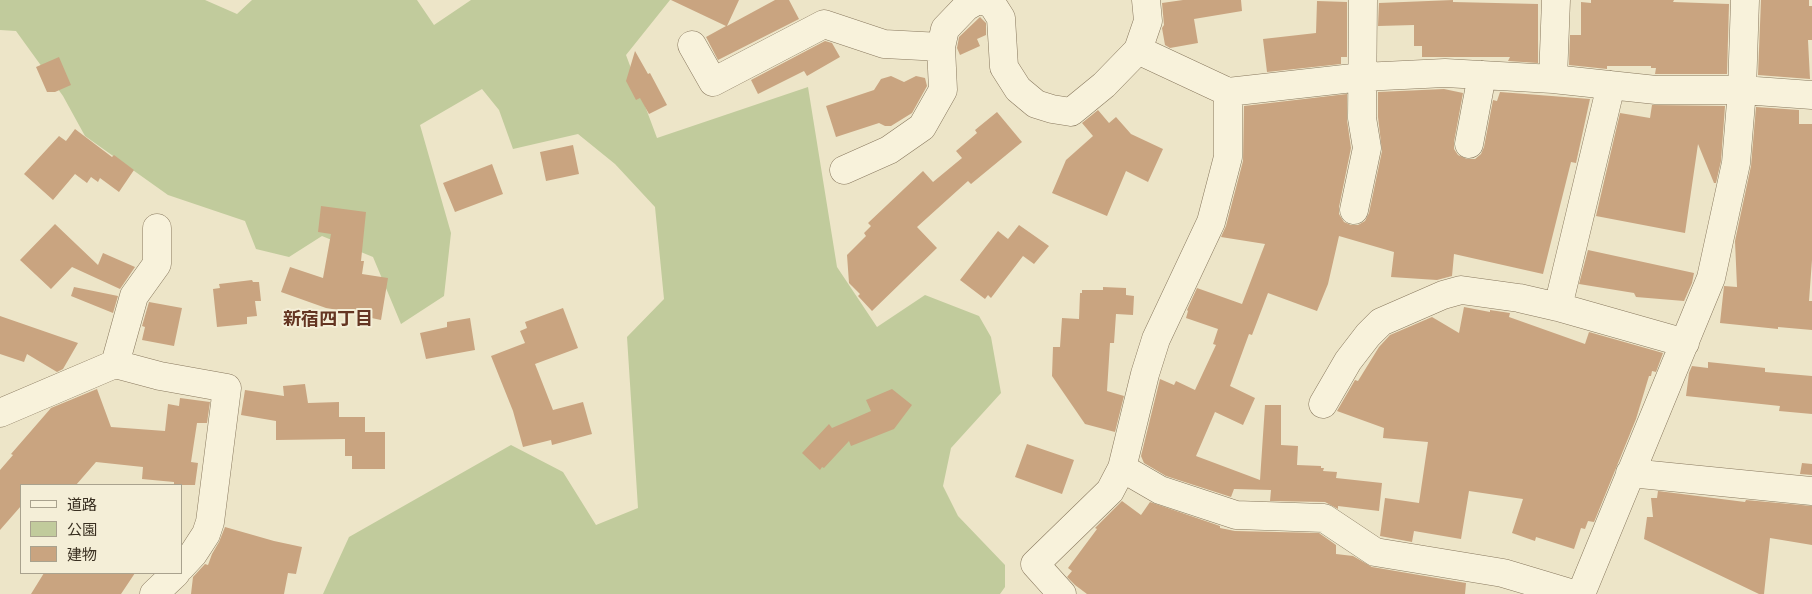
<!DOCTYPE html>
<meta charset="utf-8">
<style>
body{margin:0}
#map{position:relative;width:1812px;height:594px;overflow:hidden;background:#ede5c8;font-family:Merriweather,"Noto Sans JP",serif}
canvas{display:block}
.legend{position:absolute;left:20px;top:484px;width:162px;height:90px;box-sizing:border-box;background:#f4eed7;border:1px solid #a9a28e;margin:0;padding:6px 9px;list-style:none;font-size:15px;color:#392f21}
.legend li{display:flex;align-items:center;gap:10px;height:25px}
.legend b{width:25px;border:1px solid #a9a28e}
</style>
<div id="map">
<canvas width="1812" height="594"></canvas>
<ul class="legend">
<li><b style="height:6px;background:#f8f2db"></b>道路</li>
<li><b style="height:14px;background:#c1cb9c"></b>公園</li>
<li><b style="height:14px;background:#c9a480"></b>建物</li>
</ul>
</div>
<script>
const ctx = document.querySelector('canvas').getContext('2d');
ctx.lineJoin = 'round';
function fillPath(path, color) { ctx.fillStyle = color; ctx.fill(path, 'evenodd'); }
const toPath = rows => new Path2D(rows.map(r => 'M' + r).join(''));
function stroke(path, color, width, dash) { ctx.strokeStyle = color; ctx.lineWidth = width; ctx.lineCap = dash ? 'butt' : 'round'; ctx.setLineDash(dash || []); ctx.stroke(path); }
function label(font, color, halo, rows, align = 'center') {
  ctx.font = font + ' Merriweather,"Noto Sans JP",serif'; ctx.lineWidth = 4; ctx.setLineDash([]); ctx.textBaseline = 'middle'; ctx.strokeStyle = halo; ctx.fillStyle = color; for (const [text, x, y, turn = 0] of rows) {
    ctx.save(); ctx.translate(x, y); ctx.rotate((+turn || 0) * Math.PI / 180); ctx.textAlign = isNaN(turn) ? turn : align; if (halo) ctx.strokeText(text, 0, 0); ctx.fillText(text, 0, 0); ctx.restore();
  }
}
const green = toPath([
 [0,0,205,0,237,14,252,0,417,0,434,25,471,0,670,0,626,55,657,138,808,87,837,267,877,327,925,295,979,316,991,337,1001,393,951,448,943,486,958,516,1005,565,1005,587,1000,594,323,594,349,537,511,445,563,472,596,525,638,508,627,337,664,299,655,207,615,164,578,134,513,149,499,110,482,89,420,125,451,233,444,296,401,324,373,257,322,236,289,257,256,249,245,221,168,195,85,136,63,96,16,31,0,30]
]);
const building = toPath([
 [671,0,739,0,727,26,775,0,789,0,799,19,718,60,706,37,726,26],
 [1183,0,1241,0,1242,11,1194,19,1198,43,1170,48,1165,45,1162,28,1164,25,1162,3],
 [1453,0,1453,2,1538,4,1538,63,1508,61,1510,57,1422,57,1422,46,1414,46,1414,25,1378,26,1379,3],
 [1591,0,1674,0,1673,2,1729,4,1727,74,1655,74,1656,68,1651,68,1651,66,1607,66,1607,69,1569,65,1570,35,1581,35,1581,2,1591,3],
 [1761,0,1809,0,1809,6,1812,6,1812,40,1808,40,1810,79,1758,75],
 [1317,1,1347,2,1347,57,1341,57,1341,64,1267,72,1263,39,1316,33],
 [980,17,986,23,986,35,977,39,980,46,960,55,957,48,959,37],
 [825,41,832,43,840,57,807,76,804,71,758,94,751,80],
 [635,51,648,74,650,73,667,105,649,114,640,98,636,100,626,81],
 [59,57,71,85,55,92,47,92,36,67],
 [891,76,904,82,916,76,925,78,927,86,912,113,891,126,885,126,879,123,836,137,826,106,874,90,881,79],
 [1444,89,1463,93,1454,142,1454,149,1458,155,1467,159,1475,159,1481,154,1484,147,1493,100,1497,101,1500,92,1590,99,1576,163,1571,162,1543,274,1454,254,1452,276,1437,280,1391,277,1394,252,1339,236,1328,284,1317,311,1268,293,1252,335,1249,334,1230,386,1255,398,1243,425,1215,412,1196,456,1260,480,1265,405,1281,405,1281,445,1298,446,1297,465,1321,466,1321,468,1324,468,1323,471,1337,472,1336,478,1382,483,1379,511,1338,506,1338,509,1325,502,1270,501,1271,490,1234,489,1231,497,1166,476,1144,463,1141,456,1160,379,1174,385,1176,381,1195,390,1216,345,1213,344,1218,329,1186,318,1188,311,1187,310,1197,288,1242,304,1265,244,1221,237,1226,226,1243,161,1244,106,1347,94,1347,120,1351,148,1339,207,1339,214,1344,222,1351,225,1358,225,1365,221,1369,213,1382,151,1378,117,1378,92],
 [1652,105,1725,106,1721,161,1716,183,1714,183,1698,144,1685,233,1596,216,1620,113,1650,118],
 [1756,107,1799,110,1799,124,1812,124,1812,260,1809,301,1812,301,1812,330,1778,327,1778,329,1720,323,1724,286,1737,287,1735,241,1751,166],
 [1098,110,1109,123,1116,117,1131,134,1163,149,1148,182,1126,171,1107,216,1052,193,1066,160,1093,136,1082,123],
 [997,112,1022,142,971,184,968,181,917,227,937,248,872,311,858,296,860,294,849,283,847,255,866,236,864,233,871,226,868,223,923,171,933,182,962,158,956,151,977,133,975,130],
 [75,129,112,157,114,155,134,170,119,192,100,178,98,182,91,177,87,183,75,174,53,200,24,174,59,136,66,141],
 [573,145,579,174,546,181,540,152],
 [492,164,503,194,455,212,443,183],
 [321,206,366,212,361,261,364,261,362,274,388,278,381,320,362,316,362,314,326,308,281,292,290,267,323,278,331,234,318,232],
 [55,224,98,265,103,253,135,267,120,289,72,267,51,289,20,260],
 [1019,225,1049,246,1034,264,1023,256,991,298,988,295,985,299,960,280,998,231,1008,239],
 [1588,250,1694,273,1692,283,1684,301,1636,297,1634,293,1579,284],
 [252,280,253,282,259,282,261,301,255,301,257,316,247,317,247,324,217,327,213,289,220,288,219,284],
 [74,287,118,296,113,313,71,296],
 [1103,287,1126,288,1126,295,1134,296,1133,315,1116,314,1114,343,1110,343,1107,391,1124,396,1115,432,1085,424,1052,376,1053,347,1060,347,1062,318,1079,319,1080,293,1082,293,1082,290,1103,290],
 [149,302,182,308,174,346,142,340,145,327,142,326],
 [1464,307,1490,312,1490,310,1510,313,1509,317,1585,344,1589,332,1663,353,1656,372,1652,371,1651,376,1649,376,1636,419,1594,522,1588,521,1585,529,1581,528,1574,549,1536,537,1535,541,1512,533,1523,499,1469,491,1461,539,1414,531,1412,542,1380,536,1385,498,1419,503,1428,442,1383,438,1384,428,1337,411,1355,380,1358,381,1379,347,1390,335,1432,317,1459,333],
 [563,308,578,348,535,364,553,410,583,402,592,434,552,445,551,440,523,447,513,411,491,356,525,343,520,331,527,328,525,322],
 [0,316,78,343,63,369,57,372,27,354,24,362,0,354],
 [470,318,475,350,426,359,420,333,447,327,447,322],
 [1708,362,1765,368,1765,372,1812,376,1812,414,1779,411,1780,406,1686,396,1689,373,1692,366,1708,368],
 [305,384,308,403,339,402,339,417,365,417,365,432,385,432,385,469,352,469,352,456,345,456,345,439,276,440,276,421,241,415,245,390,284,396,283,386],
 [97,389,111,427,165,431,168,404,179,406,180,398,210,402,207,423,197,423,191,462,198,463,195,485,174,485,174,482,142,479,143,467,96,462,76,485,21,485,21,506,0,530,0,470,13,455,11,454,51,408],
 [892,389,912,405,894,429,851,446,849,441,824,468,822,467,820,470,802,453,829,424,832,428,871,411,866,400],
 [1027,444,1074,460,1062,494,1015,477],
 [1802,463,1812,464,1812,475,1800,474],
 [1658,491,1745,502,1746,500,1812,506,1812,545,1770,538,1764,594,1759,594,1644,539,1647,517,1653,517,1651,498,1657,498],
 [1122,501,1141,515,1150,502,1220,526,1220,528,1235,531,1319,533,1336,545,1336,554,1353,556,1372,567,1466,583,1465,594,1087,594,1075,585,1067,577,1072,571,1068,568,1097,529,1095,528],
 [225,527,274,541,302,547,296,574,288,573,284,594,191,594,193,577,205,564,208,565,212,554,219,542],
 [44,573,135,573,121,594,31,594]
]);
const minor = toPath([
 [980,0,992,4,1001,18,1004,67,1018,89,1036,104,1052,109,1071,112,1104,85,1138,50,1148,21,1146,0],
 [692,45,713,82,824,24,884,44,941,47],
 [1138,50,1228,92,1362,77,1445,73,1553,79,1656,90,1742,90,1812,95],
 [1553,79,1556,0],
 [1469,144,1482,75],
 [844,170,889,150,922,127,943,90,941,47,945,29,966,7,978,0],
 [1354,210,1367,148,1362,118,1363,0],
 [1558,307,1685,343],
 [115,364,134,296,157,264,157,228],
 [1323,404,1348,361,1368,335,1381,322,1443,295,1461,290,1519,298,1558,307,1611,85],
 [0,413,115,364,160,376,227,388,210,522,206,534,193,554,181,567],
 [1122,468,1160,490,1236,515,1324,518,1375,552,1503,573,1573,594],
 [1630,473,1812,491],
 [154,594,176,573],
 [1062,594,1035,564,1110,491,1122,468,1145,374,1156,339,1211,222,1228,157,1228,92],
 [1581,594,1711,278,1736,163,1742,90,1745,0]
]);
const neighbourhoodNames = [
 ["新宿四丁目",328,320]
];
fillPath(green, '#c1cb9c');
fillPath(building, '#c9a480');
stroke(minor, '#88785e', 29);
stroke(minor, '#f8f2db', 28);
label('bold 18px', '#643522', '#f4eed7', neighbourhoodNames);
</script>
